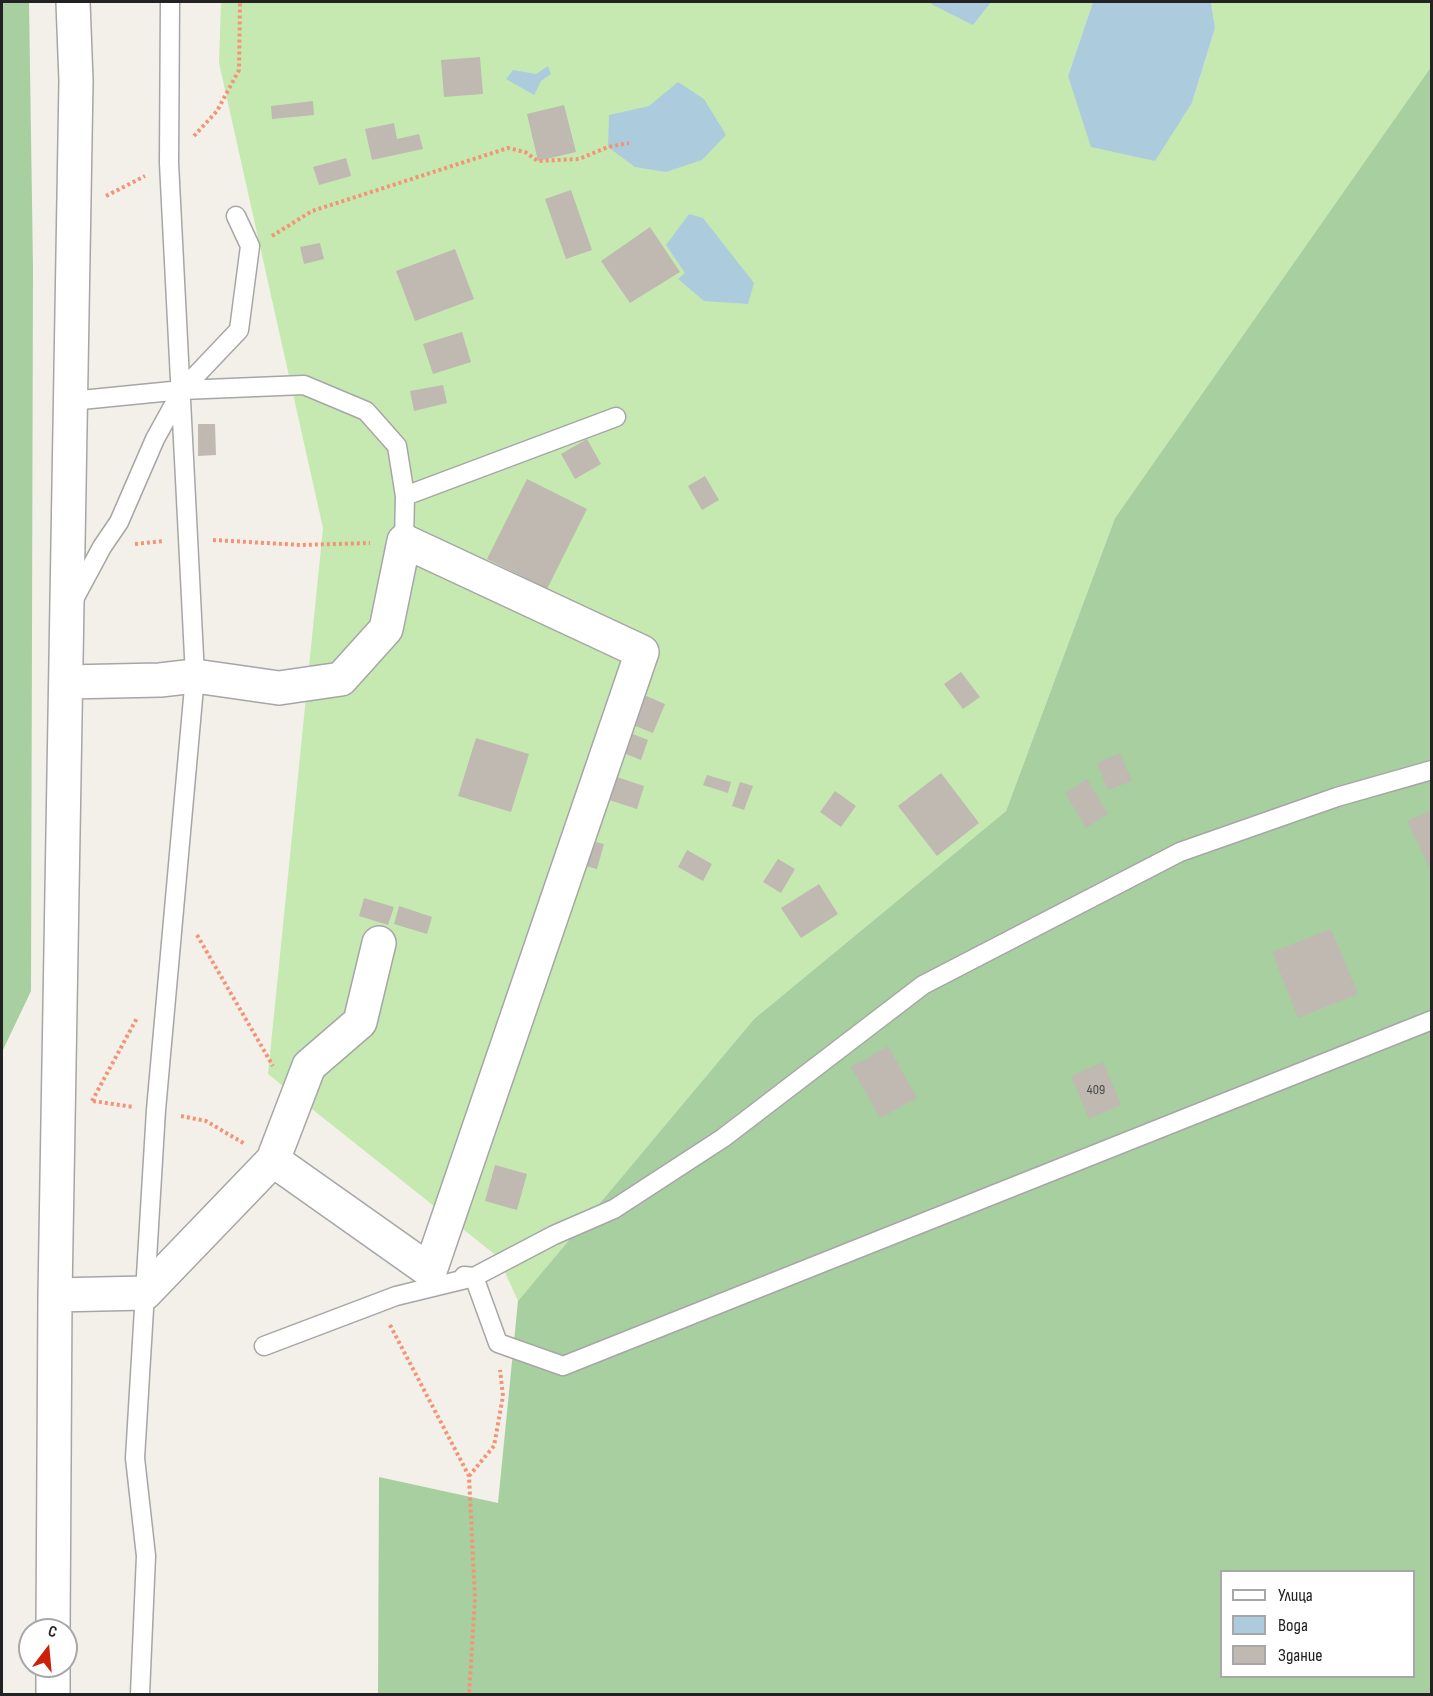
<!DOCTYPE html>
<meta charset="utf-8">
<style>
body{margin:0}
#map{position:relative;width:1433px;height:1696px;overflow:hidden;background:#f2f0e9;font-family:"Sofia Sans Condensed",sans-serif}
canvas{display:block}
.frame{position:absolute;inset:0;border:3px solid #222;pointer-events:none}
.legend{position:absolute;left:1220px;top:1570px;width:195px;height:108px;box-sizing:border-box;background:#fff;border:2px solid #a7a7a7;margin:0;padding:8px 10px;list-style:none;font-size:18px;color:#222}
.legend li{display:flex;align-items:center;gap:12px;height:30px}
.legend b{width:30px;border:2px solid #a7a7a7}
.north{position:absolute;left:18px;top:1618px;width:60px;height:60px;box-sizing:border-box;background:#fff;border:2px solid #a7a7a7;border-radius:50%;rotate:16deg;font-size:16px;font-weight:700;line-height:24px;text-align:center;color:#222}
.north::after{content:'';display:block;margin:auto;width:21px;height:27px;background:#cc2008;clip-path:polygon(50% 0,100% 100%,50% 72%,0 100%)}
</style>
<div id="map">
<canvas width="1433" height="1696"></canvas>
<div class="frame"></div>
<ul class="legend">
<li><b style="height:8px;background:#fff"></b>Улица</li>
<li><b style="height:16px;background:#acccdd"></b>Вода</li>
<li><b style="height:16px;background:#bfb9b2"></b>Здание</li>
</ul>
<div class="north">С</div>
</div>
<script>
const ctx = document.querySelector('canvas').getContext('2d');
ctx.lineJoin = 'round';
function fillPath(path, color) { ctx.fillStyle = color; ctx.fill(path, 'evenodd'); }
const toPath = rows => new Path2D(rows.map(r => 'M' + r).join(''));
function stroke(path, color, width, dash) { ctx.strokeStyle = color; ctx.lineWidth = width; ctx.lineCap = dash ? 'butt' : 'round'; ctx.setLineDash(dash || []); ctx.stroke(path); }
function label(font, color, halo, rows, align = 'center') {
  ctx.font = font + ' "Sofia Sans Condensed",sans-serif'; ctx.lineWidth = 4.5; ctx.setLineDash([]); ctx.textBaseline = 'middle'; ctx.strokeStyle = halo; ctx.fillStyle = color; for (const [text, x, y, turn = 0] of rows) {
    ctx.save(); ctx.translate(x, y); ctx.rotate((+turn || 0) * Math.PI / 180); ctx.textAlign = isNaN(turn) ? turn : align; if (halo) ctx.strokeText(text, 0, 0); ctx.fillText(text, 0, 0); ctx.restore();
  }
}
const grass = toPath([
 [221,2,1093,2,1068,76,1154,161,1192,103,1215,28,1211,2,1431,2,1431,67,1115,518,1006,811,754,1019,518,1301,498,1257,268,1074,323,528,219,63]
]);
const forest = toPath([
 [2,2,29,2,33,268,31,991,2,1052],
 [1431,67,1431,1694,378,1694,379,1477,498,1503,518,1301,754,1019,1006,811,1115,518],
 [1222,1572,1414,1572,1414,1676,1222,1676]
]);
const water = toPath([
 [932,2,991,2,973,25,931,4],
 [1093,2,1211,2,1215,28,1192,103,1155,161,1091,147,1068,76],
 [548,66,551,74,541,81,534,95,506,79,513,70,536,74],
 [678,82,704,99,726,135,702,160,666,172,635,167,608,147,609,115,649,106],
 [689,214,703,218,754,283,748,304,704,301,678,279,685,273,666,245]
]);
const building = toPath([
 [480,57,483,94,444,97,441,60],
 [313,101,314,115,272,119,271,106],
 [564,105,576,152,538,161,527,114],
 [394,123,397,139,419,134,423,149,372,160,365,129],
 [346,158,351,176,319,185,313,167],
 [571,190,592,250,566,259,545,199],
 [650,227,680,272,630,303,601,261],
 [320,243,324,259,304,264,300,247],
 [455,249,474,299,415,321,396,271],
 [462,332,471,362,433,374,423,344],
 [443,385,447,403,414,411,410,391],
 [198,424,215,424,216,455,198,456],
 [587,439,601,464,575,479,561,454],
 [705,476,719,500,702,510,688,486],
 [527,479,587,509,547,589,487,559],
 [961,672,980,697,963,709,944,684],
 [644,695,665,704,653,733,633,725],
 [628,732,648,740,641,760,621,752],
 [476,738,529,754,511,812,458,796],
 [1120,753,1132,781,1108,790,1097,763],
 [941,773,979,823,937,856,898,806],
 [707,775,731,782,728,793,703,785],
 [617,777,644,786,637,809,609,800],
 [1087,779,1108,814,1086,828,1065,793],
 [740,782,753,786,744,810,732,806],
 [835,791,856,806,841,827,820,812],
 [1432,810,1432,873,1407,821],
 [588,840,604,844,597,869,582,865],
 [687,850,712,864,703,881,678,867],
 [778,859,795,869,781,893,763,882],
 [819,884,838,914,801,938,781,908],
 [364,898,394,907,388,925,359,916],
 [399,906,432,917,427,934,394,924],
 [1331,929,1358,994,1298,1018,1272,952],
 [888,1046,917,1098,880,1118,851,1067],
 [1103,1062,1121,1105,1089,1119,1071,1076],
 [495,1165,527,1174,517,1210,485,1201]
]);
const path = toPath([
 [194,136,217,111,239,70,240,2],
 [106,196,145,176],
 [272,236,312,211,508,148,525,152,538,161,579,159,608,147,629,143],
 [213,540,301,545,370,543],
 [135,544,164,541],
 [197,935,273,1066],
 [92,1101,137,1018],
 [93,1101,133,1107],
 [181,1116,206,1121,245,1144],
 [390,1325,469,1476,475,1599,469,1694],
 [469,1476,494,1446,503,1396,500,1370]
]);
const service = toPath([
 [71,401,182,390,304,385,366,411,397,446,405,496,404,541],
 [405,496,616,417],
 [73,601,102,547,119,522,155,439,182,390,239,330,250,246,236,216],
 [464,1276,474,1277,498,1343,563,1366,1432,1020],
 [264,1346,396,1296,474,1277,554,1235,614,1209,723,1138,923,985,1180,852,1337,797,1432,770],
 [140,1694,146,1556,135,1458,156,1110,195,676,169,163,170,2]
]);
const minor = toPath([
 [67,682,160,680,195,676,279,688,341,679,386,629,404,541,642,652,430,1271,273,1160],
 [55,1295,145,1293,273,1160,309,1066,360,1022,379,943],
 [53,1630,55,1295,76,81,73,2],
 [53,1694,53,1666]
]);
const numberNames = [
 ["409",1096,1090]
];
fillPath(grass, '#c6e9b2');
fillPath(forest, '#a8cfa0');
fillPath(water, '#acccdd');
fillPath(building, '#bfb9b2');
stroke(service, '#a6a6a6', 21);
stroke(minor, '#a6a6a6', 36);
stroke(path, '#f59377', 4, [3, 3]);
stroke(service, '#fff', 18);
stroke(minor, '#fff', 33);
label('14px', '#494846', null, numberNames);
</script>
